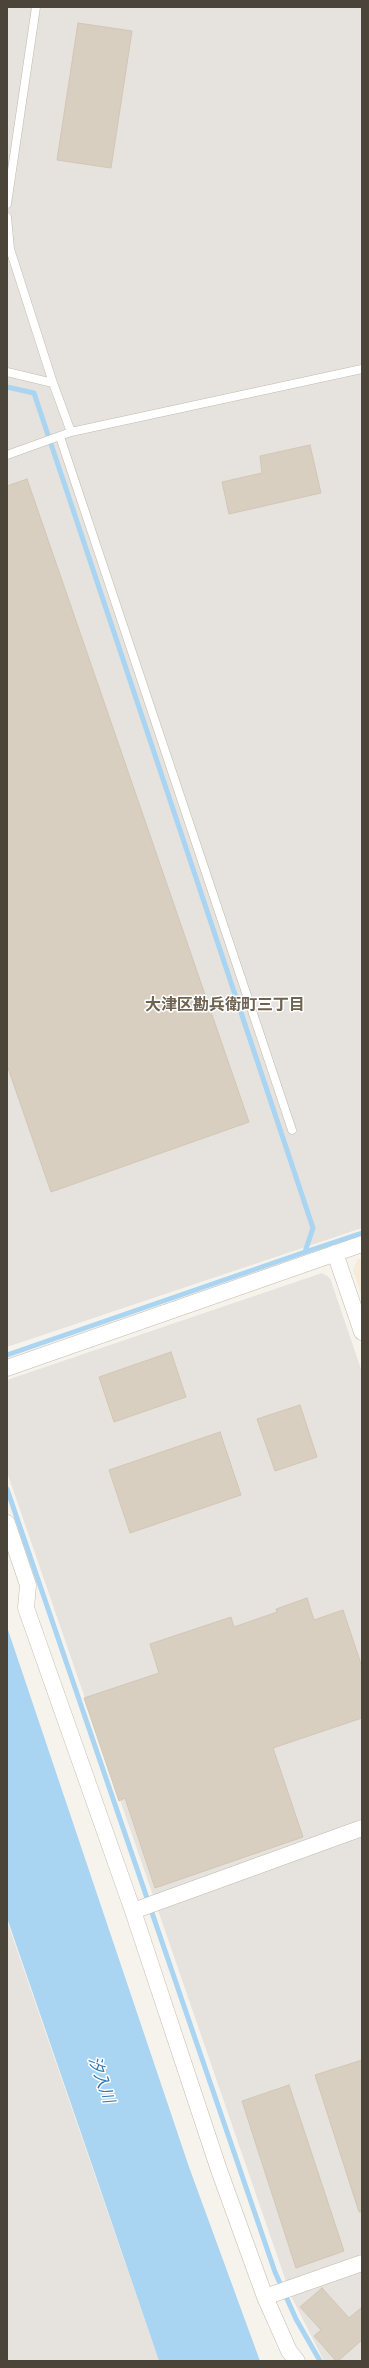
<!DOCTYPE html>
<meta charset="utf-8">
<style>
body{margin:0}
#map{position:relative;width:369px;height:2368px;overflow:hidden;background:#f6f3ec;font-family:"PT Sans Narrow",sans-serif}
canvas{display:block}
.frame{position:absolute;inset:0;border:8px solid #4b4439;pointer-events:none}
</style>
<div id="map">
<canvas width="369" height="2368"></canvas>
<div class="frame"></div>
</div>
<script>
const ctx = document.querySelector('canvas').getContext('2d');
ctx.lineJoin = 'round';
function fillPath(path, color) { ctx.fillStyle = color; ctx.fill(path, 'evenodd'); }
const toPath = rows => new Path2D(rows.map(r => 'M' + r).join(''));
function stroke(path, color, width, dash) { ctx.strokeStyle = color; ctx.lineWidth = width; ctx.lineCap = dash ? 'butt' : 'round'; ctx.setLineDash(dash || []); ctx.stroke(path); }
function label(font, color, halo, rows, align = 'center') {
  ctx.font = font + ' "PT Sans Narrow","Noto Sans JP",sans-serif'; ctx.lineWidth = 3; ctx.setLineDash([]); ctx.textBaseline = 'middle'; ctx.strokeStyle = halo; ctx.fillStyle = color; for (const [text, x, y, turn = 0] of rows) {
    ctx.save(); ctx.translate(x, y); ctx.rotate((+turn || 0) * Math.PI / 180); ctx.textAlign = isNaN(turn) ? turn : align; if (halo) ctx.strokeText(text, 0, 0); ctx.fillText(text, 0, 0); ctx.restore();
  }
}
const commercial = toPath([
 [362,1258,362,1296,353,1270,358,1259]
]);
const industrial = toPath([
 [7,7,362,7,362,1228,7,1347],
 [322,1273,330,1278,362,1372,362,2361,324,2361,291,2296,7,1472,7,1380],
 [7,1921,159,2361,7,2361]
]);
const water = toPath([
 [7,1627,189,2167,260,2361,159,2361,91,2162,7,1918]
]);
const stream = toPath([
 [7,387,34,393,313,1228,305,1252,7,1355],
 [305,1252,362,1233],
 [7,1489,275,2272,296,2319,320,2361]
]);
const building = toPath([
 [78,23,132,31,111,168,57,160,78,23],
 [310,445,321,493,229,514,222,482,262,473,260,456,310,445],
 [27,479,249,1122,51,1192,7,1065,7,486,27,479],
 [171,1352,186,1397,114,1422,99,1377,171,1352],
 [300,1405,317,1457,275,1471,257,1419,300,1405],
 [220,1432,241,1495,130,1533,109,1470,220,1432],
 [307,1598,314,1620,343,1610,362,1667,362,1718,273,1748,303,1837,155,1888,125,1798,119,1801,84,1698,159,1673,150,1644,231,1617,234,1627,277,1612,276,1609,307,1598],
 [362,2060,362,2212,359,2212,315,2075,362,2060],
 [289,2085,344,2251,296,2268,242,2101,289,2085],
 [322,2288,349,2318,362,2307,362,2340,338,2361,336,2361,314,2336,321,2330,300,2307,322,2288]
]);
const lane = toPath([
 [7,204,36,7],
 [7,217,10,249,53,383,71,432],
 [7,372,53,383],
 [60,437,292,1130],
 [7,455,71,432,362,369]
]);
const street = toPath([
 [335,1253,362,1332],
 [7,1368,362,1244],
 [7,1523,28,1585,26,1608,133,1911,219,2170,265,2297,289,2351,297,2361],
 [133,1911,362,1828],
 [265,2297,362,2263]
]);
const neighbourhoodNames = [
 ["大津区勘兵衛町三丁目",225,1005]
];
const waterNames = [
 ["汐入川",101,2080,71]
];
fillPath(commercial, '#f7ead8');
fillPath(industrial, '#e6e2dd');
fillPath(water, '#a9d4f2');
stroke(stream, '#a9d4f2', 5);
fillPath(building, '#d8cfc1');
stroke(building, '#d3c7b4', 1);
stroke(lane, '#c2bbae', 9);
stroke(street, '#c2bbae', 17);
stroke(lane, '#fff', 8);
stroke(street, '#fff', 16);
label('bold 16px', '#6e6250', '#fff', neighbourhoodNames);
label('italic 16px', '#2e7ab2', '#fff', waterNames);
</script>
